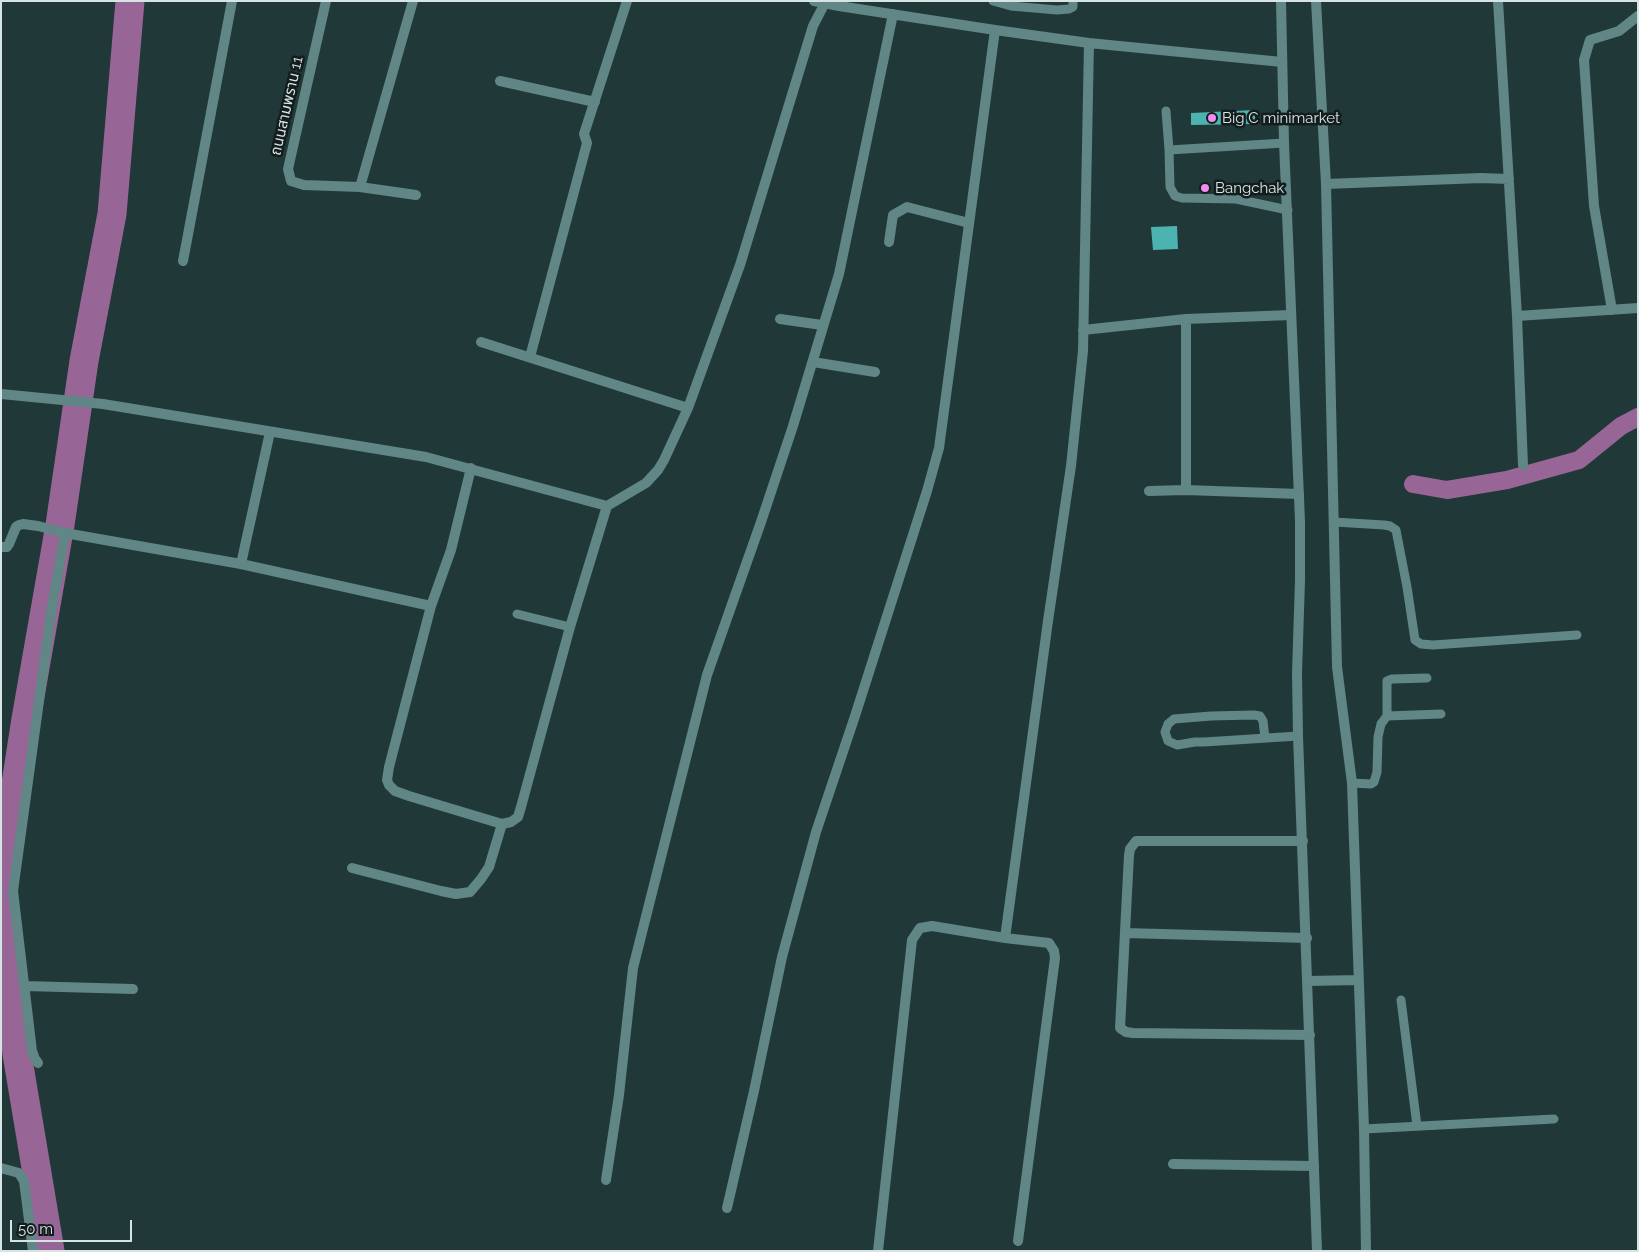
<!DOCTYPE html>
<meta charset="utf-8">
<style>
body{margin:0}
#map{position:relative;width:1639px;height:1252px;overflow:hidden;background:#203838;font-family:Raleway,sans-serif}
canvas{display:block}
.frame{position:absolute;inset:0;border:2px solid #d6e4e3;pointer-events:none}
.scale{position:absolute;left:10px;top:1220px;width:122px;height:22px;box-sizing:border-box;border:2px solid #d6e4e3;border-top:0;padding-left:6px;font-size:15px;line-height:18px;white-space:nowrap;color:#d6e4e3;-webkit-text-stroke:4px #131d1d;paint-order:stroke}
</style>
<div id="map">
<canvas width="1639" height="1252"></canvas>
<div class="frame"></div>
<div class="scale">50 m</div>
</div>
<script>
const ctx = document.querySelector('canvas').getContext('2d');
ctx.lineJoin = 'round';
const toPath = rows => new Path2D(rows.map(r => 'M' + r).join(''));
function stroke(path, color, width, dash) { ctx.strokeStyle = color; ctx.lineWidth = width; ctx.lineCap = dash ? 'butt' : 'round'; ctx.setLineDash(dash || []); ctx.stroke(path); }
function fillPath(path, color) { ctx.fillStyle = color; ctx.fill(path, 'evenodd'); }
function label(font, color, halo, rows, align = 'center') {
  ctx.font = font + ' Raleway,"Noto Sans Thai",sans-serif'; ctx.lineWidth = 5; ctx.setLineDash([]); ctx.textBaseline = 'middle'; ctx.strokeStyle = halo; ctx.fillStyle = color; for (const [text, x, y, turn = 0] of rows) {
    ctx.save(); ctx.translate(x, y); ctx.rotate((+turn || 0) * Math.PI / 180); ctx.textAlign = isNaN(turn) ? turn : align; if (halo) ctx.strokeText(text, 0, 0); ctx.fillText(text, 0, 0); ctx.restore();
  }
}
const canal = toPath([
 [1413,484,1447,490,1507,480,1579,460,1621,426,1638,417]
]);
const river = toPath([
 [1,880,26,719,60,525,84,361,112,214,130,1],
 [1,901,17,1054,50,1251]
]);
const building = toPath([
 [1255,110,1255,124,1191,125,1191,113],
 [1177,226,1178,249,1153,250,1151,227]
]);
const service = toPath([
 [993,1,1011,6,1057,10,1069,9,1073,7,1073,1],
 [1166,111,1169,150,1170,187,1175,196,1182,198,1236,199,1288,210],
 [1169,150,1284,143],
 [1334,522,1384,525,1390,526,1396,530,1407,587,1415,640,1421,644,1433,645,1577,635],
 [517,614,570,627],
 [1387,716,1387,681,1392,679,1427,678],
 [1265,738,1263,721,1260,716,1254,715,1211,716,1174,719,1168,724,1165,732,1168,741,1177,745,1195,742,1204,742,1298,736],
 [1352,783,1371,784,1374,782,1377,772,1378,737,1381,724,1387,716,1441,714],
 [1401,1000,1417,1126],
 [1364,1129,1554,1119]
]);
const minor = toPath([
 [326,1,288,169,291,181,304,185,360,187,416,195],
 [814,1,839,6,995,30,1089,43,1282,62],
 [1498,1,1517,316,1523,465],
 [500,81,595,102],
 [1326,184,1481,178,1509,179],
 [360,187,413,1],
 [889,242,893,215,907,207,969,223],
 [183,261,232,1],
 [1612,310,1594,206,1584,60,1590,40,1619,31,1638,16],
 [1517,316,1638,308],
 [780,319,822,325],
 [1083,330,1186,319,1291,315],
 [481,342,688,408],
 [530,357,587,143,584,134,627,1],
 [813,362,875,372],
 [1,394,103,404,426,457,607,506,646,483,658,470,664,460,688,408,740,265,813,26,825,3],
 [1186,490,1186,319],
 [1149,491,1186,490,1299,494],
 [1,547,7,547,9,544,16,527,19,525,23,524,38,526,65,533,241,564,431,606,451,550,471,468],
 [241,564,270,432],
 [431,606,389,767,387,780,389,785,395,791,409,796,502,824,511,822,518,817,521,807,570,627,607,506],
 [1303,841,1136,841,1130,849,1129,855,1120,1028,1126,1032,1133,1033,1310,1035],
 [352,868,441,891,456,894,470,892,481,879,489,867,502,824],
 [1125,933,1307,938],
 [1005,938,1048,621,1071,466,1083,351,1089,43],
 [25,986,133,989],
 [38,1063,35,1059,32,1051,13,891,51,613,65,533],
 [1173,1164,1314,1166],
 [1,1168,19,1173,24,1181,33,1251],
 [606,1180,619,1095,633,968,707,675,761,522,793,426,839,274,893,14],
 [727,1208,754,1091,782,957,816,832,855,716,927,491,939,448,995,30],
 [878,1251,912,940,920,928,932,926,1005,938,1049,943,1054,951,1055,958,1018,1241]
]);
const tertiary = toPath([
 [1281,1,1284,143,1300,521,1300,580,1297,673,1298,736,1317,1251],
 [1316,1,1326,184,1337,667,1352,783,1364,1129,1366,1251],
 [1308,981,1359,980]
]);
const markers = [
 [1212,118,5,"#f489f0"],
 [1205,188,5,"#f489f0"]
];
const streetNames = [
 ["ถนนสามพราน 11",287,106,-77]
];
const poiNames = [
 ["Big C minimarket",1222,118],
 ["Bangchak",1215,188]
];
stroke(canal, '#986696', 18);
stroke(river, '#986696', 29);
fillPath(building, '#4db3b1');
stroke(service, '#608685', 9);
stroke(minor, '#608685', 10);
stroke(tertiary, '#608685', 10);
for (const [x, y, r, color] of markers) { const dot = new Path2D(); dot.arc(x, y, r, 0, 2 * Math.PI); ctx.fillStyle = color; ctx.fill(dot); stroke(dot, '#131d1d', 2); }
label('15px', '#d6e4e3', '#131d1d', streetNames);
label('15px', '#d6e4e3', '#131d1d', poiNames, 'left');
</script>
